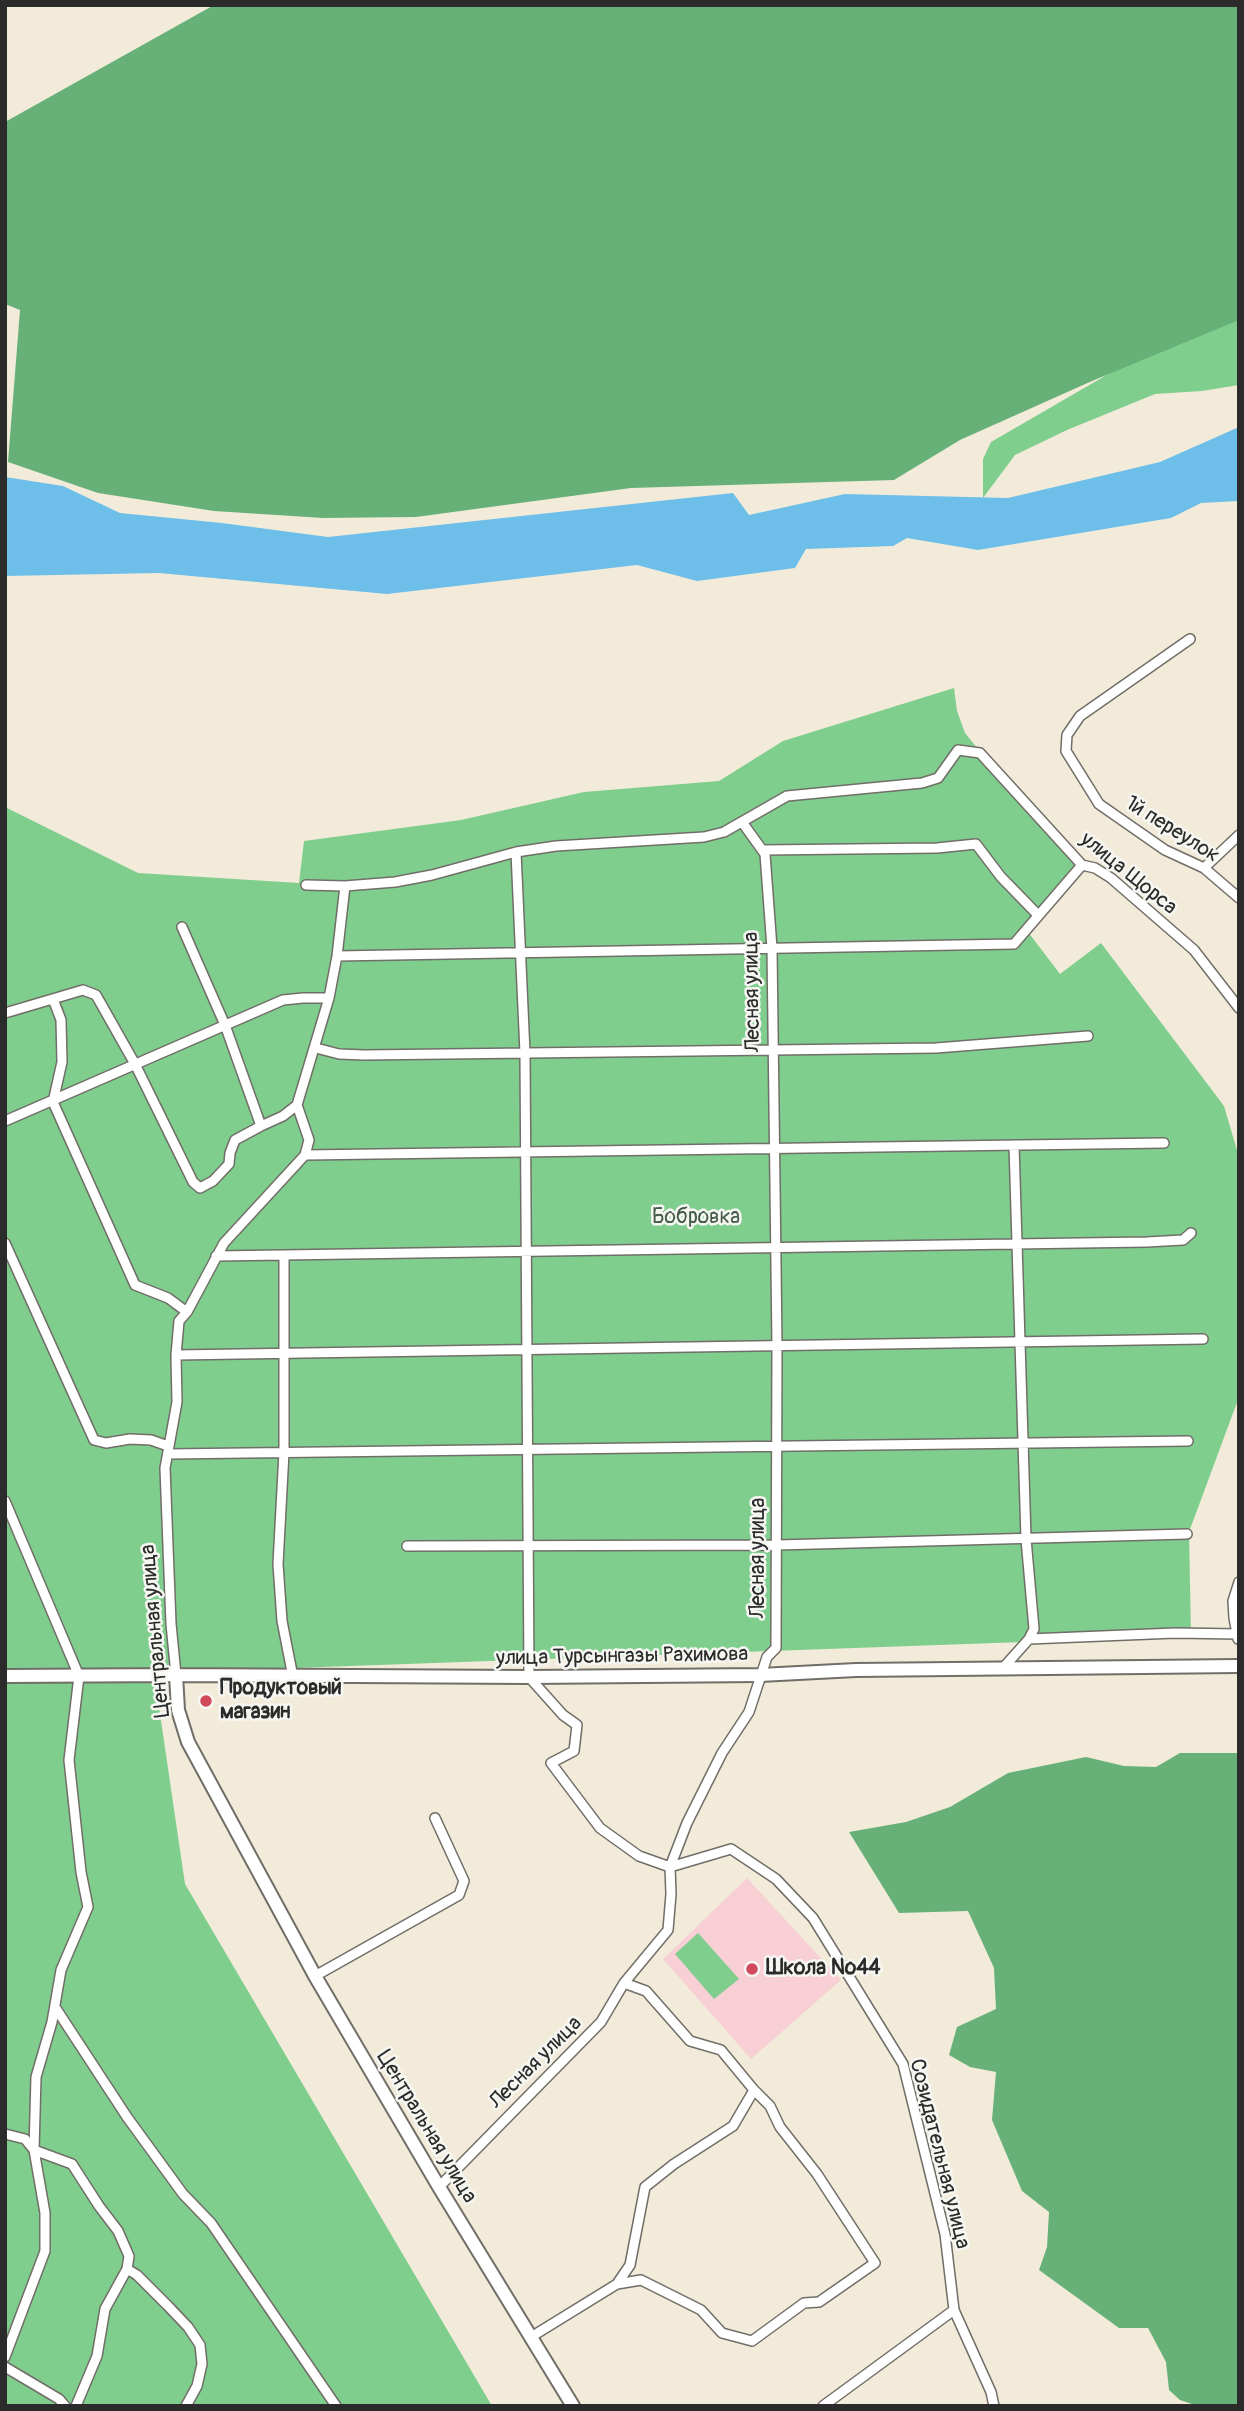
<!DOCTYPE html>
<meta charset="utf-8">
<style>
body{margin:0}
#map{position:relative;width:1244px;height:2411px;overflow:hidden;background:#f3ebda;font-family:Pangolin,sans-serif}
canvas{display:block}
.frame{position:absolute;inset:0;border:7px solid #2b2b2b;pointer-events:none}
</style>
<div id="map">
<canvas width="1244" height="2411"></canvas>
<div class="frame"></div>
</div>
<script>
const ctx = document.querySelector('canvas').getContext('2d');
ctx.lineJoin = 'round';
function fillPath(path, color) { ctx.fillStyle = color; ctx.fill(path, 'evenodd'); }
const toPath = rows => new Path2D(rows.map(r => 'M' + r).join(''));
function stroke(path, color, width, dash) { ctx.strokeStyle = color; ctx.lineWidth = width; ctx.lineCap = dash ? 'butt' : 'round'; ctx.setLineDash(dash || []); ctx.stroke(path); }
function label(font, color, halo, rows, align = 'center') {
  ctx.font = font + ' Pangolin,sans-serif'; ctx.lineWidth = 5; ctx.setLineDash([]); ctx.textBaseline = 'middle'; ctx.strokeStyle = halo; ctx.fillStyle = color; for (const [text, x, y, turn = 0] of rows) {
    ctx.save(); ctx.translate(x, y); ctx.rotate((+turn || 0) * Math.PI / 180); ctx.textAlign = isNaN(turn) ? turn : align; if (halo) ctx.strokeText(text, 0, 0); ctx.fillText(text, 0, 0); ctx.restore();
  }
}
const built = toPath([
 [747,1878,841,1980,751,2059,663,1959]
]);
const green = toPath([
 [1239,316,1239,385,1202,391,1155,394,1067,430,1015,455,983,498,983,459,991,442,1136,358],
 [954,688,957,711,965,733,1009,787,1082,866,1025,928,1060,974,1101,943,1224,1106,1239,1157,1239,1397,1189,1532,1191,1636,154,1673,185,1884,492,2406,5,2406,5,807,138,873,299,883,304,841,461,820,584,792,719,781,783,741],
 [698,1933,739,1979,714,1999,675,1954]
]);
const forest = toPath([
 [214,5,1239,5,1239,320,1092,381,960,440,894,480,631,488,416,517,323,518,214,511,98,493,8,462,20,310,5,304,5,122],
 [1180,1753,1239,1753,1239,2406,1198,2406,1180,2400,1169,2390,1166,2362,1148,2328,1119,2328,1039,2270,1047,2247,1049,2212,1022,2191,992,2120,996,2072,970,2067,949,2055,957,2027,996,2009,994,1968,968,1911,899,1913,849,1832,906,1822,950,1807,1008,1773,1086,1757,1124,1766,1156,1767]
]);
const water = toPath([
 [1239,427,1239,501,1201,503,1171,518,978,550,907,538,893,546,806,549,795,568,697,581,637,565,387,594,159,573,5,576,5,477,63,486,120,513,222,523,328,537,733,493,749,515,845,494,1008,498,1160,462]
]);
const street = toPath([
 [1190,639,1080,716,1067,735,1066,751,1099,804,1165,850,1204,868,1239,898],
 [764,850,937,848,976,844,1001,877,1038,915],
 [516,852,525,1053,529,1677,563,1715,577,1725,574,1751,551,1763,600,1828,639,1856,670,1867,731,1849,776,1879,813,1918,903,2064,945,2234,954,2310,991,2392,994,2406],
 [1204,868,1239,835],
 [306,885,345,886,395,882,432,875,516,852,556,846,704,837,724,832,787,796,922,783,938,778,958,750,980,753,1082,865,1095,868,1111,878,1194,950,1239,1008],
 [182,927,225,1025,261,1126,283,1116,297,1105],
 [337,956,1014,944,1082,865],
 [53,999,61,1020,62,1062,53,1102,135,1285,168,1298,187,1312],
 [5,1013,83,990,96,995,135,1064,193,1182,200,1188,213,1181,229,1164,230,1153,235,1140,261,1126],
 [316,1048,339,1054,364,1055,936,1048,1088,1036],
 [5,1121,283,1000,303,998,329,998],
 [305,1155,1164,1143],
 [5,1243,94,1440,106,1443,130,1439,151,1440,168,1446],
 [284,1255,284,1452,278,1564,282,1621,293,1677],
 [216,1256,1147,1242,1183,1240,1191,1233],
 [176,1355,1203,1339],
 [168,1454,1188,1441],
 [5,1501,79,1676,69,1760,81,1872,88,1907,61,1970,52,2022,36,2077,34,2150,45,2213,45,2251,5,2357],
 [407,1546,777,1545,1187,1534],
 [1029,1639,1175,1633,1239,1634],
 [1238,1639,1234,1618,1233,1601,1239,1582],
 [1003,1668,1029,1639,1034,1629,1026,1539,1014,1145],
 [176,1675,171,1624,165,1468,177,1402,176,1355,179,1321,187,1312,224,1243,305,1155,309,1140,297,1105,329,998,337,956,345,886],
 [315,1976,459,1895,464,1881,435,1818],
 [624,1983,646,1991,690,2041,721,2050,754,2090],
 [55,2007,127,2117,183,2194,211,2223,336,2406],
 [5,2134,25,2139,34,2150,72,2164,99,2206,118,2231,129,2256,127,2269,137,2275,168,2306,188,2327,200,2345,202,2364,197,2386,186,2406],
 [439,2187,601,2022,624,1983,668,1930,671,1894,670,1867,687,1823,722,1753,749,1712,767,1657,776,1648,777,1345,772,948,765,854,742,822],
 [531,2337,617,2284,630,2265,645,2187,674,2164,733,2126,754,2090,770,2106,780,2127,817,2174,875,2263,819,2302,804,2303,752,2341,722,2333,701,2310,641,2280,617,2284],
 [5,2367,59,2399,65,2406],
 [76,2406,97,2356,105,2309,127,2269],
 [823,2406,954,2310]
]);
const secondary = toPath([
 [176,1675,178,1710,188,1742,315,1976,439,2187,573,2406],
 [5,1676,176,1675,529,1677,760,1675,856,1670,1239,1666]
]);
const markers = [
 [206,1701,7,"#d1495b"],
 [752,1969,7,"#d1495b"]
];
const streetNames = [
 ["1й переулок",1172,830,32],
 ["улица Щорса",1128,874,39],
 ["Лесная улица",753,992,-91],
 ["Лесная улица",759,1558,-90],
 ["Центральная улица",156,1631,-95],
 ["улица Турсынгазы Рахимова",622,1657,-1],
 ["Лесная улица",536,2063,-45],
 ["Центральная улица",426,2127,59],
 ["Созидательная улица",939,2154,76]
];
const parkNames = [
 ["Бобровка",696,1218]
];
const poiNames = [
 ["Продуктовый",220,1689],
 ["магазин",220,1713],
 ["Школа №44",766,1969]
];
fillPath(built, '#f7cfd5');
fillPath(green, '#7fce8e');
fillPath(forest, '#67b179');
fillPath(water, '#6dbfe9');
stroke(street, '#716e68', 12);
stroke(secondary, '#716e68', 16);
stroke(street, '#fff', 9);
stroke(secondary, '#fff', 12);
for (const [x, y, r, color] of markers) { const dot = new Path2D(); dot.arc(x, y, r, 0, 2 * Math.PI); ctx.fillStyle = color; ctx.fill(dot); stroke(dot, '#f6f6f2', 2.5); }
label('21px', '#2b2b2b', '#f6f6f2', streetNames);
label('21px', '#445c49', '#f6f6f2', parkNames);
label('bold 21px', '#2b2b2b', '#f6f6f2', poiNames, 'left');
</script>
